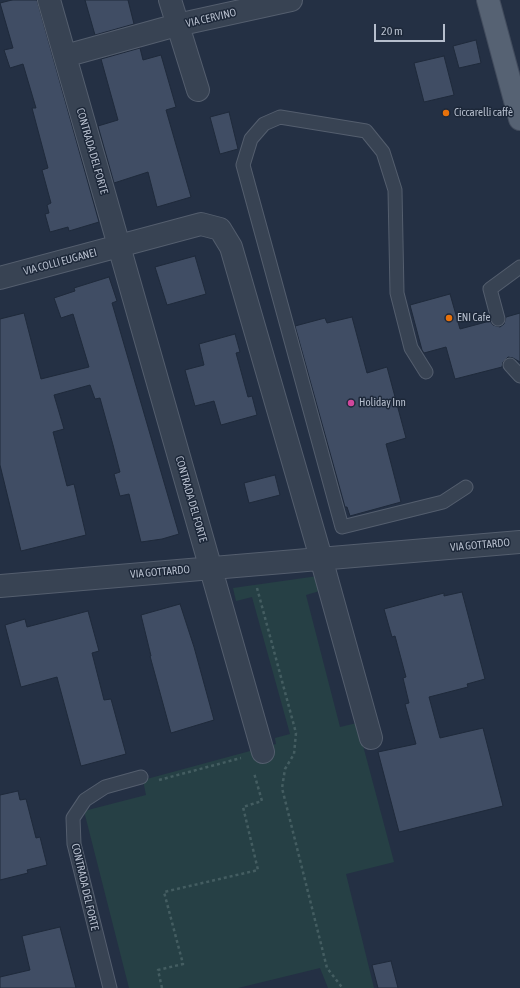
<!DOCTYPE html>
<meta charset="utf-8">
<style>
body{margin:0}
#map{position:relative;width:520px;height:988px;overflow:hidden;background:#243044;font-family:"Asap Condensed",sans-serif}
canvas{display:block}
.scale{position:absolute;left:374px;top:24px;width:71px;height:18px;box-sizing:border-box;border:2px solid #b6becd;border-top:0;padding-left:5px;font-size:12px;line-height:14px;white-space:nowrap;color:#b6becd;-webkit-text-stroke:3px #1d2839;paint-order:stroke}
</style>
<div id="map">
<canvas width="520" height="988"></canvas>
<div class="scale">20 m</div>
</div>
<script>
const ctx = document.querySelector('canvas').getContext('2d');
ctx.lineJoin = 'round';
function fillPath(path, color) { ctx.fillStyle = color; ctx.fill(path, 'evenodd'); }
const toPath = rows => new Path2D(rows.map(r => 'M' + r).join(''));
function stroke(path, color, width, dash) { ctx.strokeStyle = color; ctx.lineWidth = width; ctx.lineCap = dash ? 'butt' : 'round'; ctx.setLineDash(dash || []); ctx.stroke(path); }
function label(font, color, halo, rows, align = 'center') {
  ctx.font = font + ' "Asap Condensed",sans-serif'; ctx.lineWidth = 3; ctx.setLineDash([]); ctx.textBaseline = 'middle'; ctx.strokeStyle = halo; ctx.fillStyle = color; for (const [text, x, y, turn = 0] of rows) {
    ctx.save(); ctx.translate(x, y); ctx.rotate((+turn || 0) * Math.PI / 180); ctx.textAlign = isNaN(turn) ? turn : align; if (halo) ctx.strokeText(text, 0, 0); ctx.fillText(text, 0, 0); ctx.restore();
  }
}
const green = toPath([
 [318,576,323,590,306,595,340,727,357,723,394,862,346,874,374,988,328,988,320,968,238,988,129,988,84,811,146,795,143,780,276,744,275,738,290,734,252,597,236,601,233,588]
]);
const building = toPath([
 [12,0,37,0,99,222,69,231,68,227,50,232,45,214,49,213,47,205,51,203,42,170,48,168,32,108,36,108,23,64,10,68,4,50,13,48,0,3,12,0],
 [85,0,128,0,134,24,95,35,85,0],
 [476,40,481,63,459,68,453,46,476,40],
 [140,48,143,60,161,55,176,107,166,110,191,197,157,207,148,172,114,183,98,126,118,120,101,59,140,48],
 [444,56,454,95,424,102,414,63,444,56],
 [229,112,238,149,220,154,210,117,229,112],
 [195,256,206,294,167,305,155,267,195,256],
 [109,277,117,301,112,303,179,534,162,539,141,542,129,494,120,496,114,474,120,472,113,445,100,398,95,399,90,385,54,395,64,429,53,432,67,486,74,484,86,535,21,551,0,465,0,319,24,313,41,379,89,367,73,314,61,318,54,298,75,291,74,288,109,277],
 [450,294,460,329,490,321,493,325,500,327,504,324,506,317,520,313,520,362,513,358,508,357,503,362,502,367,455,379,446,347,424,353,422,350,410,305,450,294],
 [352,317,367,373,387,367,406,438,386,444,401,502,350,516,347,507,345,507,295,326,325,318,327,323,352,317],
 [235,334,240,352,236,353,248,397,252,396,257,415,221,425,214,401,195,406,185,370,204,365,199,344,235,334],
 [275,475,280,495,249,503,244,483,275,475],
 [462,592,485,679,467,684,468,687,429,697,440,738,483,728,503,806,399,832,378,752,416,744,405,704,409,703,403,678,406,677,395,636,392,637,384,609,444,593,444,596,462,592],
 [180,604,194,647,214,720,171,733,150,656,151,656,141,615,180,604],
 [88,611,99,651,92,653,104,700,111,699,126,754,81,766,57,677,21,687,5,625,25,619,27,627,88,611],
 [18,791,20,800,26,799,36,838,40,837,47,865,27,870,28,873,0,880,0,795,18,791],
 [60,927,76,988,0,988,0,977,30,970,22,936,60,927],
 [391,961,398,988,378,988,372,965,391,961]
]);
const path = toPath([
 [257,588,296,733,294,754,285,769,282,788,327,968,341,986,343,988],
 [159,780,241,758],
 [162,988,158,970,183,964,164,892,258,870,243,807,262,801,254,773]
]);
const service = toPath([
 [498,319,490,289,520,267],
 [510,365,520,376],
 [426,372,411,348,397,293,395,190,383,152,366,131,280,117,264,124,251,139,243,165,342,527,443,502,466,487],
 [110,988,74,844,73,818,85,800,105,787,141,777]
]);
const minor = toPath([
 [49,0,263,752],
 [170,0,198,90],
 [65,56,177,25,291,0],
 [0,278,201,224,220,229,231,247,321,558,371,738],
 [0,586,520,542]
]);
const primary = toPath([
 [488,0,520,119]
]);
const markers = [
 [446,113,4,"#e8710a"],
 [449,318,4,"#e8710a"],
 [351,403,4,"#d1479c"]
];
const streetNames = [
 ["VIA CERVINO",211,18,-13],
 ["CONTRADA DEL FORTE",92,151,74],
 ["VIA COLLI EUGANEI",60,262,-15],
 ["CONTRADA DEL FORTE",191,499,74],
 ["VIA GOTTARDO",480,545,-5],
 ["VIA GOTTARDO",160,572,-5],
 ["CONTRADA DEL FORTE",85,887,77]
];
const poiNames = [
 ["Ciccarelli caffè",454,113],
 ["ENI Cafe",457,318],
 ["Holiday Inn",359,403]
];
fillPath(green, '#264045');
fillPath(building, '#404d64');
stroke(building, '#1f2a3b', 1);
stroke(service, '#545e6e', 15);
stroke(minor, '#545e6e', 24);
stroke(primary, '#424c5d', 24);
stroke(path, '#445d61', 2.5, [3, 3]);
stroke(service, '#384353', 13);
stroke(minor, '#384353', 22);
stroke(primary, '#566273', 22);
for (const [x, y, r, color] of markers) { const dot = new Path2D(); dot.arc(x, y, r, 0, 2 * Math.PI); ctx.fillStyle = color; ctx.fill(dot); stroke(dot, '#1d2839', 1.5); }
label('11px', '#b6becd', '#1d2839', streetNames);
label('11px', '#b6becd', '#1d2839', poiNames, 'left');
</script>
